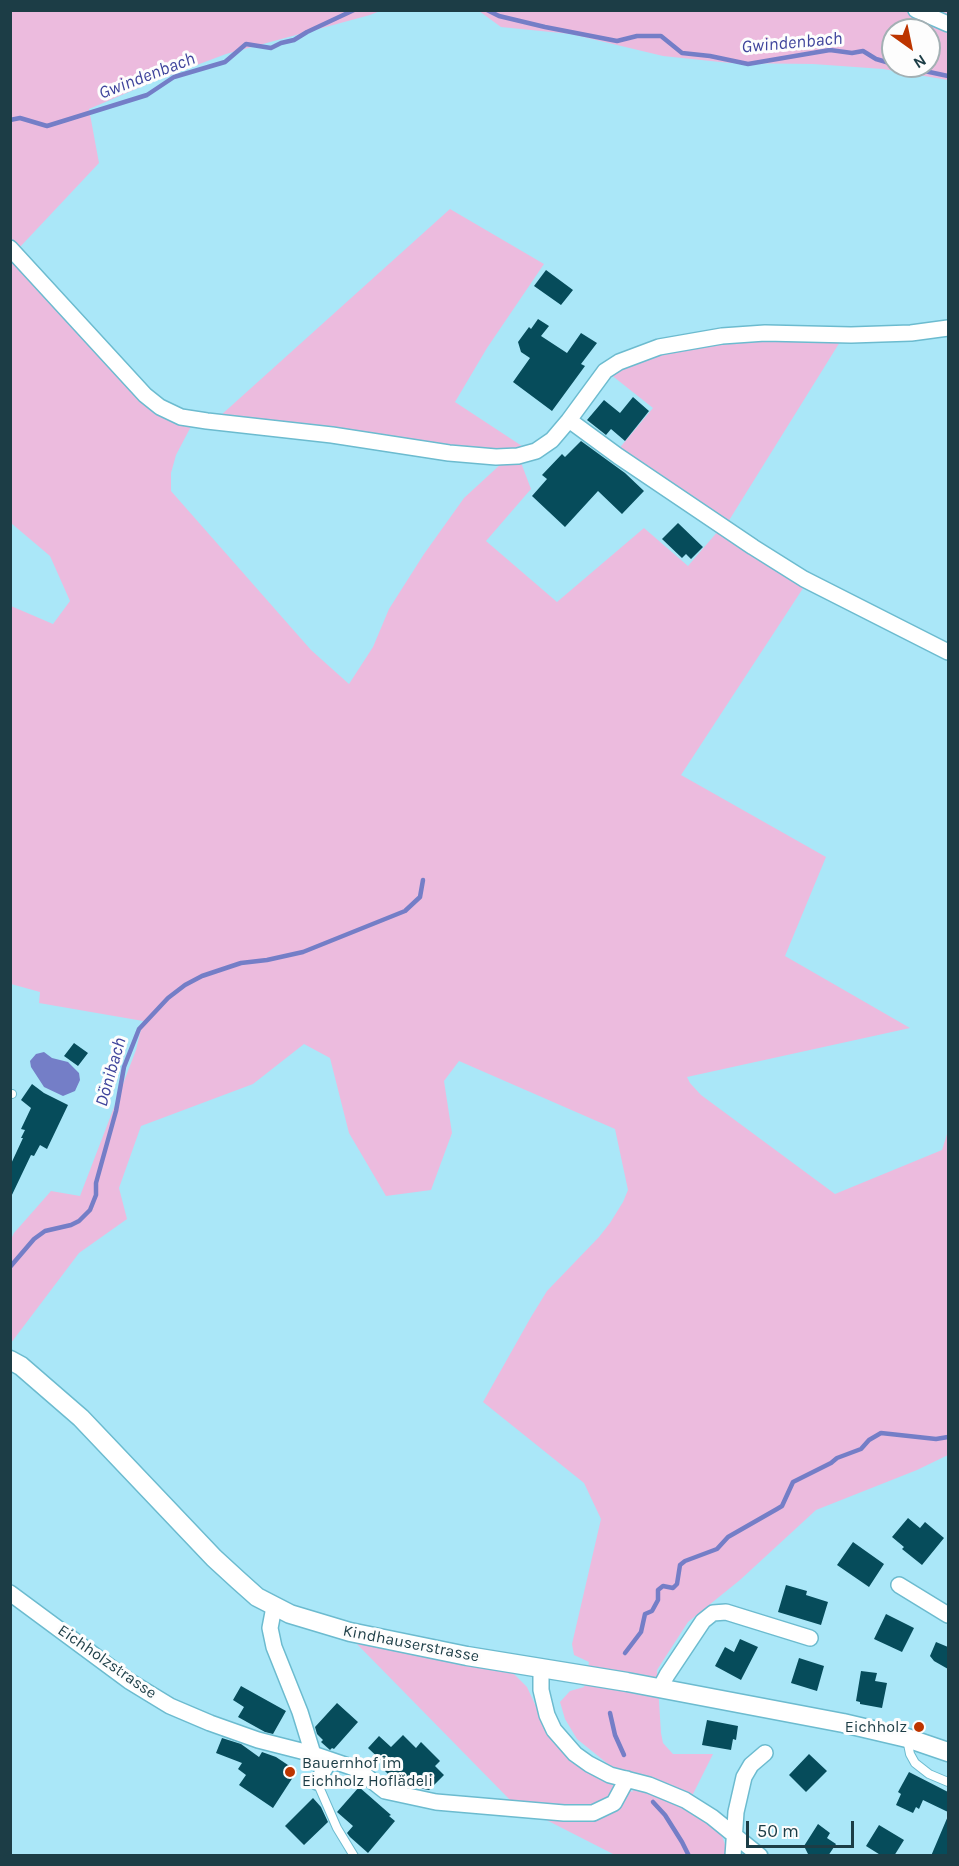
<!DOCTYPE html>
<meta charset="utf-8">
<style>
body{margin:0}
#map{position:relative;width:959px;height:1866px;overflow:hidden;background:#aae7f8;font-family:Karla,sans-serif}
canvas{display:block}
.frame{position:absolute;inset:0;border:12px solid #1c3d46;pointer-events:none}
.north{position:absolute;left:881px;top:18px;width:60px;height:60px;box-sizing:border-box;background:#fdfdfd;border:2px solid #a3b0b4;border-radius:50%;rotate:147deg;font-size:16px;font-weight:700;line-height:24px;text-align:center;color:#1c3d46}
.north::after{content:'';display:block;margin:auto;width:21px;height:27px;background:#bd3500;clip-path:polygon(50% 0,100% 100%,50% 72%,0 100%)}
.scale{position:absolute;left:746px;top:1821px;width:108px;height:27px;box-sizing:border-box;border:3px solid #1c3d46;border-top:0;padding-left:8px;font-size:18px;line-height:21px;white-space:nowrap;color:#1c3d46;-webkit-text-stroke:4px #fdfdfd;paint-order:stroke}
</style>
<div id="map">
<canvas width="959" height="1866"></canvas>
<div class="frame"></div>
<div class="north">N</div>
<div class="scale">50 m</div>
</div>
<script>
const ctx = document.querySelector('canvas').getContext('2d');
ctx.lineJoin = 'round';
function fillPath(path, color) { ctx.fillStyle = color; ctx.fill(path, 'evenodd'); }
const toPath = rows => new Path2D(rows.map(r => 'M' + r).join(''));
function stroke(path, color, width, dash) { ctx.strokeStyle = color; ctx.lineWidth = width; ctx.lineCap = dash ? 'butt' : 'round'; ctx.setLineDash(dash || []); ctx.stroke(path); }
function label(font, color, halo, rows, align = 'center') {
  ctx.font = font + ' Karla,sans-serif'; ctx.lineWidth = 6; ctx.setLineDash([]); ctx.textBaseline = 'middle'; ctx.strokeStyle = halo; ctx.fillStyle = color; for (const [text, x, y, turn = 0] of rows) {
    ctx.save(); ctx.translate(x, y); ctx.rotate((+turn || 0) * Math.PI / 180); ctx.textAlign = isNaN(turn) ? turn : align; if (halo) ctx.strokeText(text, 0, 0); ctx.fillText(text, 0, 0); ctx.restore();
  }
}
const green = toPath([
 [11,11,380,11,370,15,226,54,157,80,89,109,99,163,20,247,148,389,170,406,197,415,176,455,171,473,171,491,311,650,349,684,373,647,389,609,424,554,464,498,502,463,220,416,450,209,544,264,487,348,455,402,528,450,520,460,531,489,486,541,557,602,644,528,688,566,719,530,612,457,653,408,605,370,661,343,848,329,728,522,811,576,681,775,826,857,785,956,910,1028,687,1077,690,1083,701,1095,835,1194,942,1150,948,1131,948,1455,917,1470,816,1510,740,1580,688,1622,657,1670,661,1733,663,1743,673,1754,713,1754,687,1806,721,1833,728,1853,727,1855,615,1855,513,1803,353,1640,511,1671,527,1687,550,1737,570,1760,596,1777,617,1787,633,1792,629,1781,577,1739,565,1719,560,1702,570,1691,584,1687,589,1662,574,1655,572,1644,601,1519,584,1483,483,1402,531,1317,547,1291,599,1237,610,1223,623,1202,628,1190,615,1129,459,1061,444,1081,452,1133,431,1190,386,1196,349,1133,330,1058,304,1044,253,1084,141,1126,119,1188,127,1219,79,1253,11,1343,11,1239,14,1233,51,1191,80,1196,136,1050,143,1021,39,1003,40,992,11,984,11,606,53,624,70,601,50,556,11,523],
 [479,11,948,11,948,80,883,69,813,64,730,63,663,56,571,34,501,27],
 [893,30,929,30,929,66,893,66]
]);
const water = toPath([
 [44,1052,52,1058,68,1062,79,1073,80,1080,75,1091,63,1096,44,1087,31,1067,30,1061,36,1054]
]);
const stream = toPath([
 [487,10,499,16,545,27,617,41,637,36,661,36,682,53,710,56,748,64,830,50,852,53,863,51,876,59,893,64],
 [901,66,948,76],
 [10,120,20,118,47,126,147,95,174,77,225,62,246,44,271,48,281,43,294,40,307,32,354,10],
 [10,1267,34,1239,45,1231,71,1225,79,1221,90,1210,96,1195,96,1183,116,1111,124,1067,139,1029,168,998,185,985,202,976,241,963,267,960,303,952,405,911,420,897,423,880],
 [625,1653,641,1632,645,1614,652,1611,658,1600,658,1590,663,1586,673,1588,677,1584,680,1565,685,1561,717,1549,728,1537,777,1509,782,1506,793,1482,831,1463,837,1458,861,1449,869,1440,881,1433,936,1439,948,1437],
 [610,1713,615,1735,624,1755],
 [653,1802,665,1815,682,1842,689,1856]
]);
const building = toPath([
 [546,270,573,290,561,305,534,286],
 [538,319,549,326,541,336,567,353,581,333,597,343,581,364,585,366,552,411,513,382,530,358,521,352,518,342,529,327,531,329],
 [633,397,649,411,625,441,611,429,606,435,587,420,604,400,620,413],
 [581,441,625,473,644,491,622,514,598,491,565,527,532,496,547,479,542,475,562,454,565,457],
 [678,523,703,547,691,559,686,554,682,558,662,539],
 [74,1043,88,1053,78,1066,64,1056],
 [32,1084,44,1093,68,1105,47,1149,40,1145,34,1156,31,1155,10,1199,10,1166,23,1138,21,1138,25,1130,21,1129,31,1108,21,1100],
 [908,1518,920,1528,925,1522,944,1538,922,1565,902,1549,904,1547,892,1537],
 [853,1542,884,1564,869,1587,837,1565],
 [786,1585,807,1591,806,1595,828,1602,821,1625,778,1612],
 [886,1614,914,1628,902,1652,874,1639],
 [740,1639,758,1647,741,1680,715,1666,725,1647,734,1652],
 [936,1642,948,1647,948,1669,934,1661,930,1656],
 [799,1658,824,1666,817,1691,791,1683],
 [861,1671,877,1673,875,1681,887,1683,882,1708,860,1704,860,1702,856,1701],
 [241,1686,286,1711,273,1734,265,1732,238,1717,244,1707,233,1700],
 [337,1703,358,1722,334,1749,332,1748,330,1750,321,1742,323,1740,317,1734,315,1727],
 [707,1720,738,1726,736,1740,733,1739,731,1750,702,1745],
 [403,1735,416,1748,421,1742,440,1761,435,1766,444,1775,429,1790,398,1784,382,1768,385,1764,368,1748,379,1736,391,1747],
 [222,1738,241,1744,259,1757,262,1752,276,1757,297,1771,273,1808,239,1785,246,1775,238,1769,242,1763,216,1753],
 [809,1754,827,1771,806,1792,789,1775],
 [909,1772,948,1792,948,1812,923,1800,919,1809,916,1807,913,1813,896,1805,901,1794,898,1792],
 [359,1787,391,1815,389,1816,395,1821,368,1853,350,1837,347,1833,353,1826,337,1812],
 [313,1798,321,1807,328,1822,304,1845,285,1826],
 [948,1816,948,1856,931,1856],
 [818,1824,830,1833,827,1838,836,1844,828,1856,809,1856,804,1846],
 [879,1825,904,1840,894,1856,882,1856,866,1846]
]);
const service = toPath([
 [10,1094,12,1094],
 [907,1739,910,1754,915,1763,929,1774,948,1782],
 [317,1782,337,1828,354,1856]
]);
const minor = toPath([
 [916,10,948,24],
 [10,248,145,395,160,407,181,417,207,421,332,435,449,453,496,457,518,456,536,451,552,440,569,420],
 [948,328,911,333,851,335,765,333,722,336,659,347,619,362,605,371,569,420,618,456,753,547,804,579,948,652],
 [899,1585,948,1615],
 [10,1593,129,1681,170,1706,210,1723,258,1740,313,1754,357,1769,385,1791,436,1802,564,1813,593,1813,614,1803,627,1779],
 [274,1607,270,1628,274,1647,300,1712,313,1754],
 [541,1668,541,1690,547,1715,554,1730,575,1754,589,1764,610,1775,649,1785,685,1800,712,1817,760,1856],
 [660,1688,667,1675,703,1621,713,1613,726,1612,810,1638],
 [317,1782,330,1760],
 [733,1856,736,1812,744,1777,751,1765,765,1753]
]);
const tertiary = toPath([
 [10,1360,21,1366,81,1418,214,1558,238,1580,257,1597,290,1614,350,1632,467,1656,627,1682,843,1723,907,1738,948,1752]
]);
const markers = [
 [919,1727,6,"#bd3500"],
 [290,1772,6,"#bd3500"]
];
const streetNames = [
 ["Kindhauserstrasse",411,1644,11],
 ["Eichholzstrasse",107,1662,35]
];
const poiNames = [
 ["Eichholz",907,1727],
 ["Bauernhof im",302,1763,"left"],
 ["Eichholz Hoflädeli",302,1781,"left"]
];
const waterNames = [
 ["Gwindenbach",792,43,-5],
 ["Gwindenbach",147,76,-21],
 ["Dönibach",111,1072,-74]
];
fillPath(green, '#ecbbde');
fillPath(water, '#747ec7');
stroke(stream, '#747ec7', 4.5);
fillPath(building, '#064c5b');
stroke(service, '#6cbbcf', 10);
stroke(minor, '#6cbbcf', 18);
stroke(tertiary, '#6cbbcf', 21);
stroke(service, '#fff', 8);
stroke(minor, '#fff', 15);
stroke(tertiary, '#fff', 18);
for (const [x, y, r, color] of markers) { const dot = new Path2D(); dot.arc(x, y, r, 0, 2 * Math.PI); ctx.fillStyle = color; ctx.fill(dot); stroke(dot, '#fdfdfd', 2); }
label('16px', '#1c3d46', '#fdfdfd', streetNames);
label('16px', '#1c3d46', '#fdfdfd', poiNames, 'right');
label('italic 18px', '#3f449c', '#fdfdfd', waterNames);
</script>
